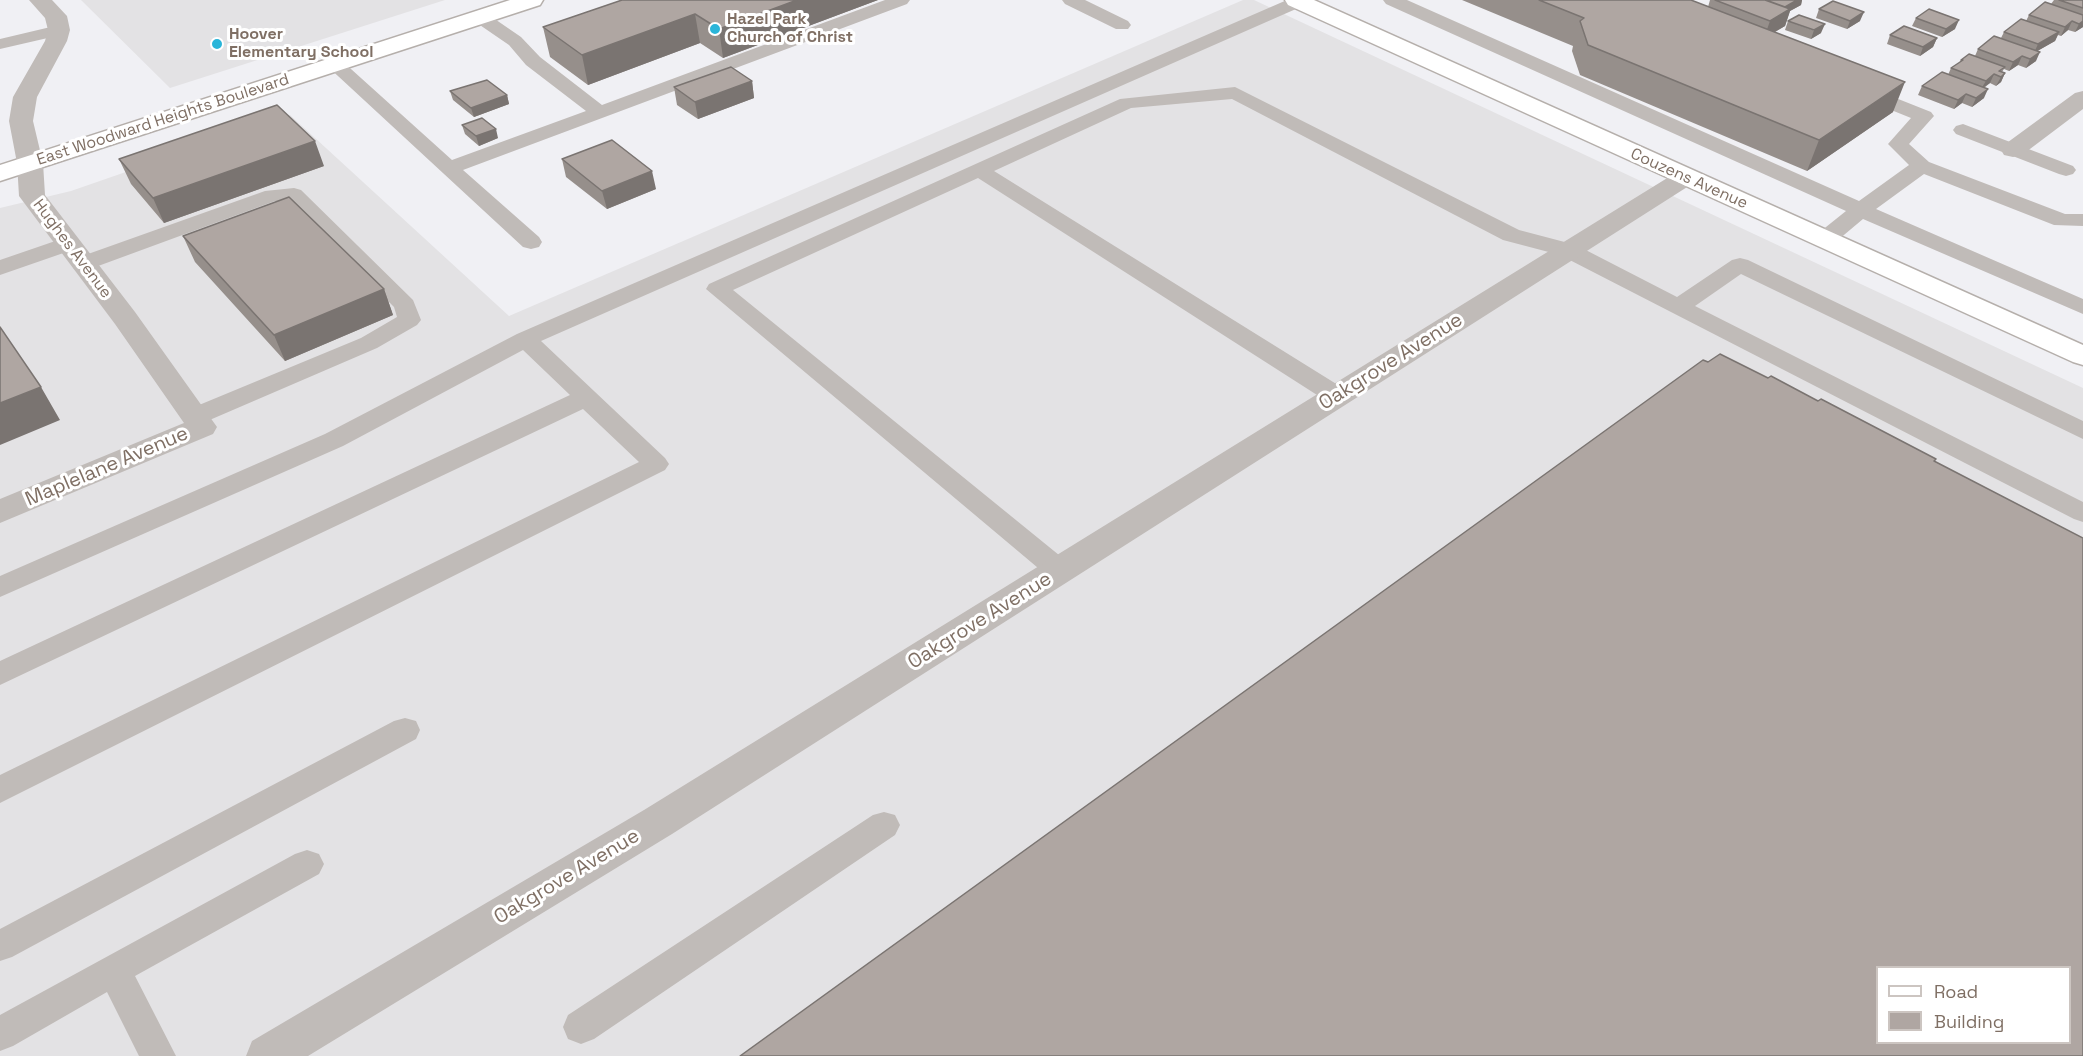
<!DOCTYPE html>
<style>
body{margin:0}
#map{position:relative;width:2083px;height:1056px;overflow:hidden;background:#f0f0f4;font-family:"Space Grotesk",sans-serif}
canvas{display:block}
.legend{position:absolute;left:1876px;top:966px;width:195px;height:78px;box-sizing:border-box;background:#fff;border:2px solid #ccc5c1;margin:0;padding:8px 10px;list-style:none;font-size:18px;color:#7f6f64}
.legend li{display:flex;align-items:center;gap:12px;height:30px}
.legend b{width:30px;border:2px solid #ccc5c1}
</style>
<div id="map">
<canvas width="2083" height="1056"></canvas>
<ul class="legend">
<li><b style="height:8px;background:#fff"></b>Road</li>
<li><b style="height:16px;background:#afa6a2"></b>Building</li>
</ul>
</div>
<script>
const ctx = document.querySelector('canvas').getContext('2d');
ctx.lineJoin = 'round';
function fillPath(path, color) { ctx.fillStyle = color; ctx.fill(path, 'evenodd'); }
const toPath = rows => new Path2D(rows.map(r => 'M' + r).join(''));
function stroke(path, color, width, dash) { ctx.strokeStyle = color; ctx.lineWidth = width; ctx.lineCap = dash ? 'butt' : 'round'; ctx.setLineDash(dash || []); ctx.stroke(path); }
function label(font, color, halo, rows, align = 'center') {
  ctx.font = font + ' "Space Grotesk",sans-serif'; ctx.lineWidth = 6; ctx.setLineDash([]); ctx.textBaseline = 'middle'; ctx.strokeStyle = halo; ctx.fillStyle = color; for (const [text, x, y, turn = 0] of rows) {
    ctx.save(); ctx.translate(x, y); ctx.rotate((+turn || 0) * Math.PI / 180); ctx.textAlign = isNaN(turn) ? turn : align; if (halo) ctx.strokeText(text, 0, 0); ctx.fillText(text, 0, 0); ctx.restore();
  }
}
const built = toPath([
 [81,0,445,0,170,88],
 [1243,0,1254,0,2083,388,2083,1056,0,1056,0,208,71,191,290,115,509,316],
 [1878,968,2070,968,2070,1042,1878,1042]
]);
const lane = toPath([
 [885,0,910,0,907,4,463,170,539,237,542,242,539,247,531,249,523,247,325,64,327,60,341,60,452,160,586,111,526,65,509,45,474,21,471,17,474,13,486,13,521,37,540,57,602,105,885,0],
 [1062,0,1085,0,1128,21,1131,25,1128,29,1116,29,1065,4,1062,0],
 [1287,0,1308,1,1305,5,541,341,665,458,669,464,665,470,0,803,0,775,639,462,583,409,0,685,0,661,570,395,523,350,343,446,0,597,0,576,325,434,517,334,1287,0],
 [1383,0,1407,0,1859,201,1909,165,1888,144,1911,118,1854,95,1851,91,1854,87,1868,87,1931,112,1934,116,1909,144,1929,162,2065,214,2083,214,2083,226,2054,225,1924,174,1876,209,2083,299,2083,314,1863,219,1832,245,1824,247,1816,245,1813,240,1816,235,1846,211,1386,4,1383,0],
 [59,25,65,26,68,30,65,34,0,49,0,39,59,25],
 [1235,87,1519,230,1576,245,1677,297,1732,260,1740,258,1748,260,2083,421,2083,439,1741,274,1695,306,2083,502,2083,522,2074,519,1560,255,1503,240,1232,99,1131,108,994,171,1346,390,1349,396,1346,402,1337,404,1328,402,978,178,733,290,1070,564,1074,571,1070,578,1060,581,1050,578,706,289,709,284,1120,99,1235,87],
 [1963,124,2073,166,2076,170,2073,174,2066,176,2059,174,1956,134,1953,130,1956,126,1963,124],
 [294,188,301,190,413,300,421,320,417,325,377,348,205,422,196,424,187,422,184,416,187,410,361,338,397,317,394,307,289,201,275,201,90,269,82,271,74,269,71,264,74,259,265,191,294,188],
 [67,237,75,239,78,244,75,249,0,275,0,260,67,237],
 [405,718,416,721,420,730,416,739,12,957,0,961,0,929,394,721,405,718],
 [884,812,895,815,900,825,895,835,594,1039,581,1044,568,1039,563,1027,568,1015,873,815,884,812],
 [307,850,319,854,324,864,319,874,135,976,176,1056,139,1056,107,992,13,1046,0,1051,0,1015,295,854,307,850]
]);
const street = toPath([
 [29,0,52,0,67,16,70,30,67,41,37,97,33,121,43,163,45,195,135,312,217,427,213,434,0,523,0,499,184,423,115,324,19,196,17,163,9,121,13,97,45,41,48,30,45,18,29,0],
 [2083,91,2083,109,2022,155,2013,157,2004,155,2001,150,2004,145,2075,93,2083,91],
 [1686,169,1695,172,1699,177,1695,182,672,834,308,1056,246,1056,252,1041,644,810,1677,172,1686,169]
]);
const secondary = toPath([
 [510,0,543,0,540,5,0,181,0,165,510,0],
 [1285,0,1314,0,2083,345,2083,365,2073,362,1288,5,1285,0]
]);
const wall = toPath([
 [622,0,878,0,723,58,700,43,588,85,550,57,543,27],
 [1462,0,1691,0,1708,7,1710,0,1802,0,1801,5,1790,11,1785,26,1775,32,1893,112,1807,171,1580,75,1572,51,1573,46],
 [2054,0,2083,0,2083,27,2075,32,2068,30,2061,36,2058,35,2055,41,2037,51,2036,61,2026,68,2018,65,2009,71,2004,69,2002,72,2005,73,2001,82,1996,86,1990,83,1984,88,1984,98,1972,107,1962,103,1954,109,1918,95,1922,86,1948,75,1951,68,1959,63,1961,60,1975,56,1978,49,2001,38,2004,32,2026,21,2029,15,2051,4],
 [1819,9,1860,21,1847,29,1816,18],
 [1916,18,1955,29,1942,37,1912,26],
 [1788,21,1821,33,1811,39,1785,30],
 [1890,35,1937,38,1933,47,1920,56,1887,44],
 [752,81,754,98,698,119,677,105,674,87],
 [450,91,507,95,509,104,474,117,453,100],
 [462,125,498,138,479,146,465,134],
 [119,159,324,166,164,223,131,184],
 [562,159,656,189,607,209,566,177],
 [183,236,384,289,393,315,285,361,195,262]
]);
const shadedWall = toPath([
 [797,0,878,0,723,58,719,29],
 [1797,0,1802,0,1801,5,1790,11,1785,26,1764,38,1770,21,1785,7],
 [1864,12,1860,21,1847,29,1850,21],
 [695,14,700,43,588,85,582,55],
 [1959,20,1955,29,1942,37,1946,29],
 [2072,21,2068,30,2061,36,2065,27],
 [2083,21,2083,27,2075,32,2079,24],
 [1825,24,1821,33,1811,39,1814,30],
 [2059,32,2055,41,2034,53,2038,44],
 [1937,38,1933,47,1920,56,1923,47],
 [2040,52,2036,61,2026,68,2030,59],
 [2022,56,2018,65,2009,71,2013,62],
 [2005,73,2001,82,1996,86,2001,77],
 [1994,74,1990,83,1981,89,1986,81],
 [752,81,754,98,698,119,695,102],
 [1905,82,1893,112,1807,171,1819,140],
 [1988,89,1984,98,1972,107,1976,98],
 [1966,94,1962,103,1954,109,1958,100],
 [507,95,509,104,474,117,471,108],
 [496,129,498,138,479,146,476,136],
 [315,141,324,166,164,223,153,198],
 [652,171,656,189,607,209,602,191],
 [384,289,393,315,285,361,274,335],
 [41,387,60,420,0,445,0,403]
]);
const building = toPath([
 [622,0,797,0,719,29,695,14,582,55,543,27,622,0],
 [1539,0,1691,0,1905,82,1819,140,1588,45,1580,21,1584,18,1539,0],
 [1715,0,1765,0,1790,9,1770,21,1715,0],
 [1766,0,1797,0,1785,7,1766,0],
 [2059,0,2083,0,2083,8,2059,0],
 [1833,1,1864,12,1850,21,1819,9,1833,1],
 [2045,2,2083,15,2083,21,2079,24,2072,21,2065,27,2029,15,2045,2],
 [1929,9,1959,20,1946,29,1916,18,1929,9],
 [1799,15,1825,24,1814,30,1788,21,1799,15],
 [2021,19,2059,32,2038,44,2004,32,2021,19],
 [1904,26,1937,38,1923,47,1890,35,1904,26],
 [1994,36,2040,52,2030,59,2022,56,2013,62,1978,49,1994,36],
 [1969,54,2005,67,1999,71,2005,73,2001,77,1994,74,1986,81,1951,68,1963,60,1961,60,1969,54],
 [731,67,752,81,695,102,674,87,731,67],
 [1942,72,1988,89,1976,98,1966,94,1958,100,1922,86,1942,72],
 [487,80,507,95,471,108,450,91,487,80],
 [277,105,315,141,153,198,119,159,277,105],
 [482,118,496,129,476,136,462,125,482,118],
 [612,140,652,171,602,191,562,159,612,140],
 [289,197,384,289,274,335,183,236,289,197],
 [0,327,41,387,0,403,0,327],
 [1720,354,1768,378,1771,376,1818,401,1821,399,1936,459,1934,461,2083,538,2083,1056,740,1056,1703,360,1708,362,1720,354],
 [1878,968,2070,968,2070,1042,1878,1042,1878,968]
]);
const markers = [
 [715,29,6,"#2ab5d9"],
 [217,44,6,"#2ab5d9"]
];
const farPoinames = [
 ["Hazel Park",727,20],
 ["Church of Christ",727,38],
 ["Hoover",229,35],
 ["Elementary School",229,53]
];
const farStreetnames = [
 ["East Woodward Heights Boulevard",163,120,-18],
 ["Couzens Avenue",1689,179,24],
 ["Hughes Avenue",72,249,53]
];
const streetNames = [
 ["Oakgrove Avenue",1391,362,-32],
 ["Maplelane Avenue",107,467,-23],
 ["Oakgrove Avenue",980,621,-32],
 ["Oakgrove Avenue",567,877,-31]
];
fillPath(built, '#e3e2e4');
stroke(secondary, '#b5afab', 3);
fillPath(lane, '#c0bbb8');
fillPath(street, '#c0bbb8');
fillPath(secondary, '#fff');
fillPath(wall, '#968f8b');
fillPath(shadedWall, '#7a7471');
fillPath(building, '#afa6a2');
stroke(building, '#7a7471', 1.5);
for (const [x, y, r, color] of markers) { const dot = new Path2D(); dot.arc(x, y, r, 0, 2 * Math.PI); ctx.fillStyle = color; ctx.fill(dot); stroke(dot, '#fff', 2); }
label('bold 16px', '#7f6f64', '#fff', farPoinames, 'left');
label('16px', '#7f6f64', '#fff', farStreetnames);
label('20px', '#7f6f64', '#fff', streetNames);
</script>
